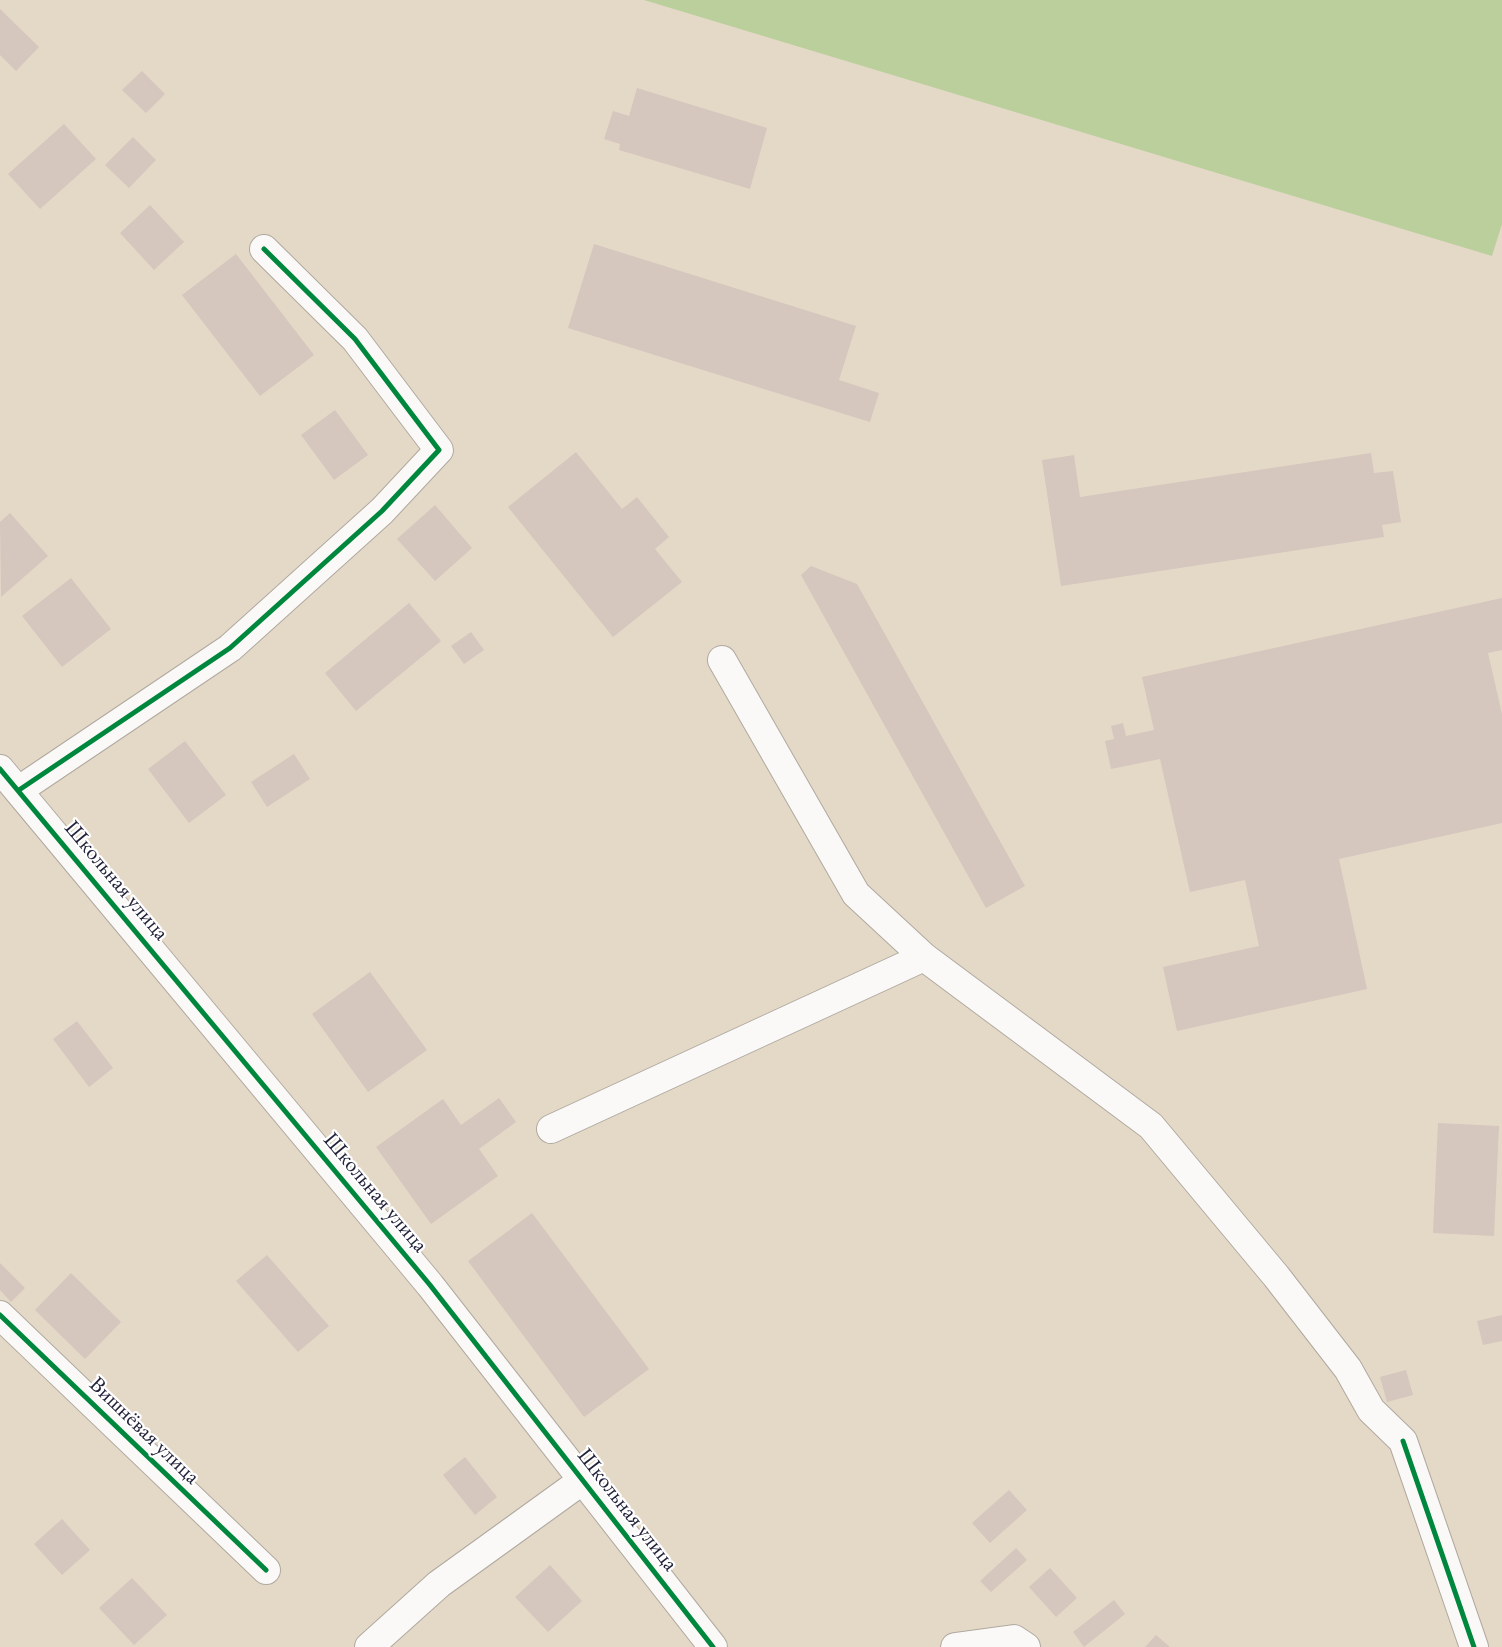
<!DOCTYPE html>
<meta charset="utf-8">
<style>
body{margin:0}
canvas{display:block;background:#e4d9c7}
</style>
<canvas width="1502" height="1647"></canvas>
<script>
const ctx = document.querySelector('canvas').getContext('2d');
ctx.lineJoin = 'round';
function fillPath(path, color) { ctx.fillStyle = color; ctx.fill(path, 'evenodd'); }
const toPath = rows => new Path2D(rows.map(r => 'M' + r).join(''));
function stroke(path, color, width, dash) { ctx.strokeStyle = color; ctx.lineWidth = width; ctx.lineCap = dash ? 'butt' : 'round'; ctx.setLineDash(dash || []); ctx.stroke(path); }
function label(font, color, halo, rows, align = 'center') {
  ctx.font = font + ' "EB Garamond",serif'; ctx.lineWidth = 4.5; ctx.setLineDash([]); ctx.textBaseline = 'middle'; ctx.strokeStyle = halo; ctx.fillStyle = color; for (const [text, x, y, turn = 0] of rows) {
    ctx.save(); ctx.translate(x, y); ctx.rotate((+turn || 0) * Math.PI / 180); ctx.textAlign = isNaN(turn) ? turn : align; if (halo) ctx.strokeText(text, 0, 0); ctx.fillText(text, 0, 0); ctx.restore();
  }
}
const green = toPath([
 [644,0,1502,0,1502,224,1492,256]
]);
const building = toPath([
 [0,9,39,47,16,71,0,55],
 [142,71,165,94,146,113,122,90],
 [637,88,767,128,750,189,619,150,620,144,604,139,613,111,629,116],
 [64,124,96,159,40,209,8,174],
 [133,137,156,160,129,188,105,165],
 [150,205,184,242,154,270,120,233],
 [594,244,856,326,839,380,879,393,870,422,568,328],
 [236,254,314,355,260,396,182,295],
 [335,410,368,455,334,480,301,435],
 [576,452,622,509,637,497,669,537,655,549,682,582,613,637,508,507],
 [1371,453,1374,473,1393,471,1401,522,1382,525,1384,537,1061,586,1042,460,1074,455,1080,497],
 [435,505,472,548,435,581,397,539],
 [10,513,48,556,1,597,0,522],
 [811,566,857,584,1025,886,986,908,801,575],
 [71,578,111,629,62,667,22,616],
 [1502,598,1502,650,1488,653,1502,714,1502,823,1339,859,1367,989,1177,1031,1163,967,1259,946,1245,880,1190,892,1160,759,1111,769,1105,741,1114,739,1111,726,1123,723,1126,736,1154,730,1142,677],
 [409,603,441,641,356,711,325,673],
 [471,632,484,650,464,664,451,646],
 [185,741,226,795,189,823,148,769],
 [294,754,310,779,267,807,251,782],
 [370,972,427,1050,368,1092,312,1014],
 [77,1021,113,1068,89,1087,53,1039],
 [499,1098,516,1122,479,1149,498,1176,431,1224,376,1147,443,1099,461,1125],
 [1438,1123,1499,1126,1494,1236,1433,1233],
 [532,1213,649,1369,584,1417,468,1261],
 [267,1255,329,1326,298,1352,236,1281],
 [0,1263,25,1288,11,1302,0,1290],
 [71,1273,121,1322,85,1359,35,1310],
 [1502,1315,1502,1341,1483,1345,1477,1321],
 [1406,1370,1413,1395,1387,1402,1380,1377],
 [465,1457,497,1497,475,1515,443,1475],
 [1009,1490,1027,1510,990,1543,972,1523],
 [62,1519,90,1550,62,1575,34,1544],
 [1016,1548,1027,1560,991,1592,980,1581],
 [550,1565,582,1601,548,1632,515,1597],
 [1050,1568,1077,1598,1056,1617,1029,1587],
 [132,1578,167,1615,134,1645,99,1608],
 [1114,1600,1125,1614,1084,1647,1073,1632],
 [1156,1635,1170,1647,1145,1647]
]);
const minor = toPath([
 [722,660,856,894,924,957,1151,1126,1276,1276,1348,1369,1371,1410,1403,1441,1474,1647],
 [0,769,430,1285,713,1647],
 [19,790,230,648,382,511,439,450,355,339,264,249],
 [551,1129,924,957],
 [0,1315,266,1570],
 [369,1647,439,1584,583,1480],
 [955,1647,1014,1639,1026,1647]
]);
const cycleway = toPath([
 [0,769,430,1285,713,1647],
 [19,790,230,648,382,511,439,450,355,339,264,249],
 [0,1315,266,1570],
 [1403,1441,1474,1647]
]);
const streetNames = [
 ["Школьная улица",116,881,50],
 ["Школьная улица",375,1193,50],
 ["Вишнёвая улица",144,1431,44],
 ["Школьная улица",627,1510,52]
];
fillPath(green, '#bacf9b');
fillPath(building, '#d5c6be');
stroke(minor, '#afa9a0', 30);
stroke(minor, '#fbf9f7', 28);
stroke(cycleway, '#00873e', 5);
label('22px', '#22223b', '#fff', streetNames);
</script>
